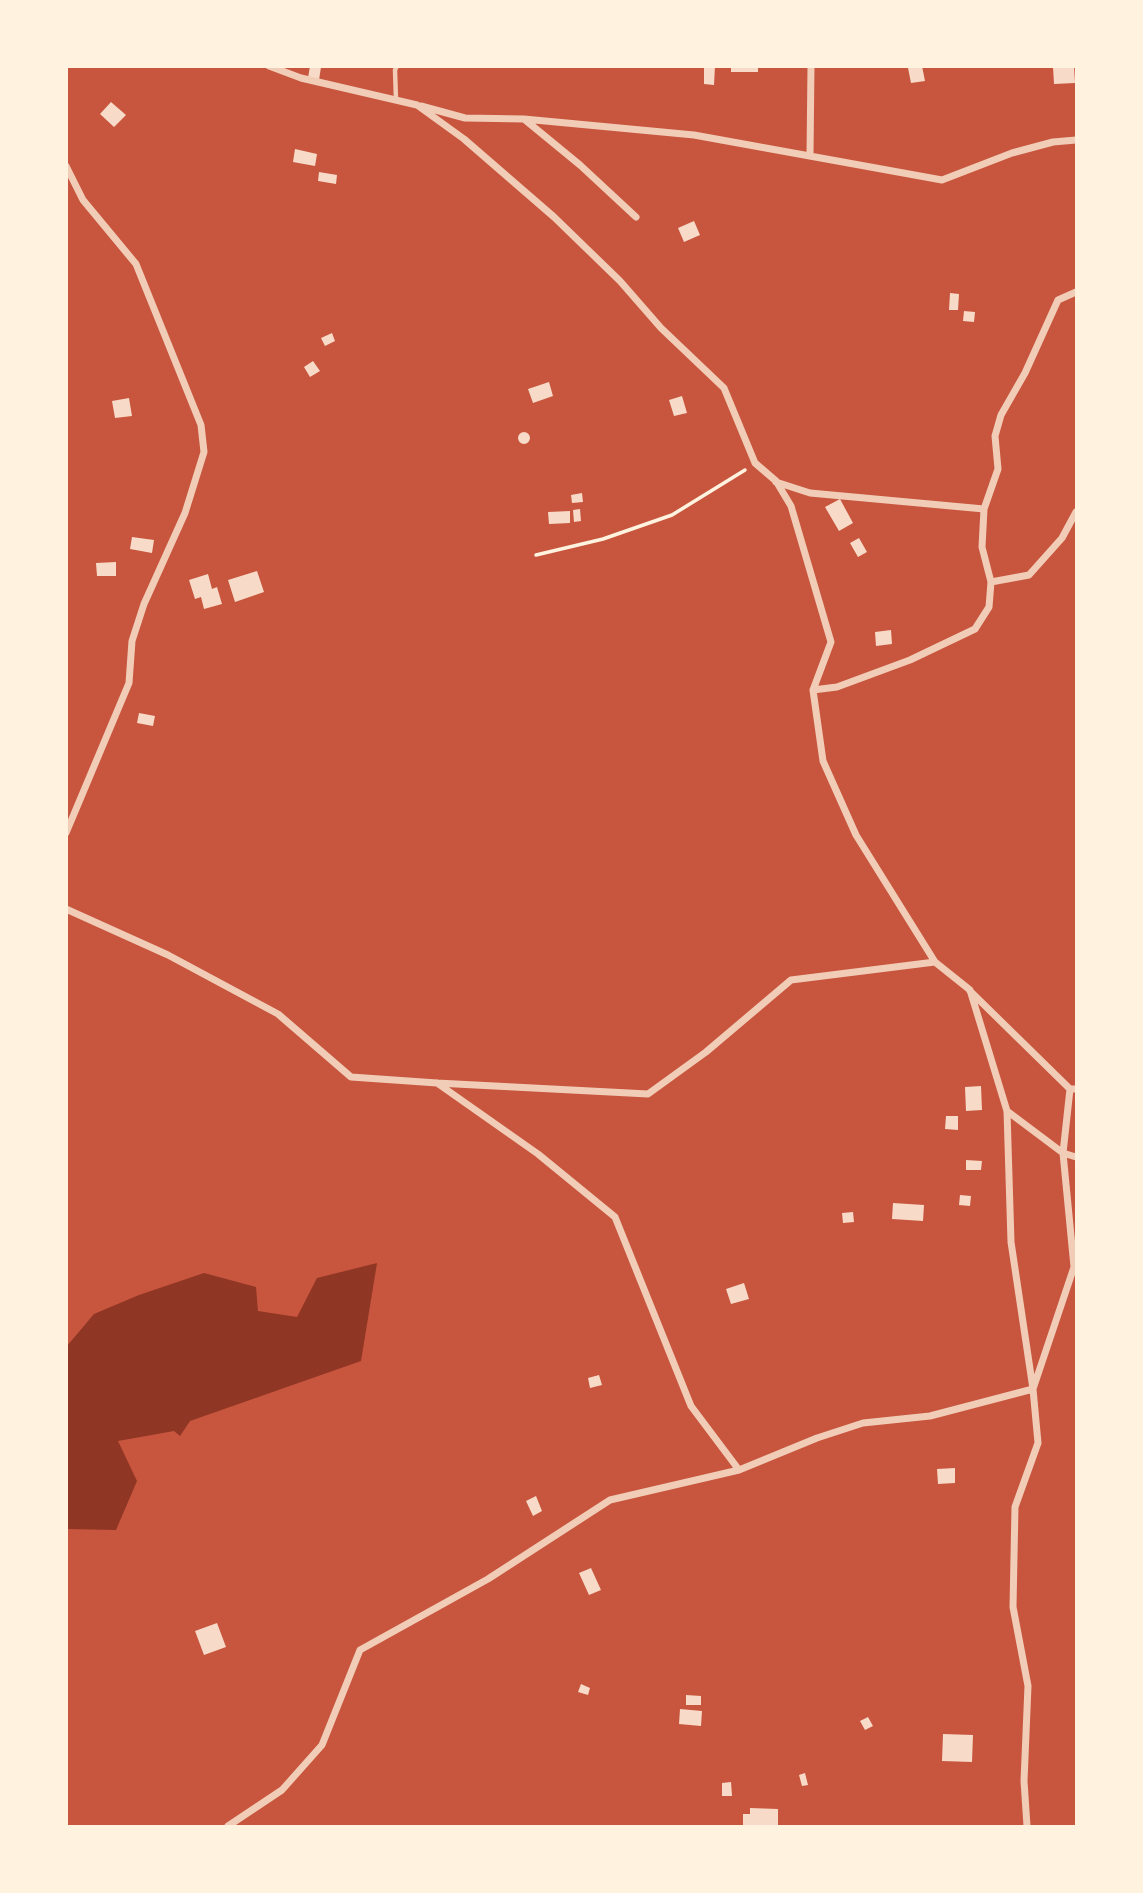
<!DOCTYPE html>
<style>
body{margin:0}
#map{position:relative;width:1143px;height:1893px;overflow:hidden;background:#c8553d;font-family:Rubik,sans-serif}
canvas{display:block}
.frame{position:absolute;inset:0;border:68px solid #fff3e0;pointer-events:none}
</style>
<div id="map">
<canvas width="1143" height="1893"></canvas>
<div class="frame"></div>
</div>
<script>
const ctx = document.querySelector('canvas').getContext('2d');
ctx.lineJoin = 'round';
function fillPath(path, color) { ctx.fillStyle = color; ctx.fill(path, 'evenodd'); }
const toPath = rows => new Path2D(rows.map(r => 'M' + r).join(''));
function stroke(path, color, width, dash) { ctx.strokeStyle = color; ctx.lineWidth = width; ctx.lineCap = dash ? 'butt' : 'round'; ctx.setLineDash(dash || []); ctx.stroke(path); }
const water = toPath([
 [377,1263,361,1361,190,1421,180,1436,174,1431,118,1441,137,1481,116,1530,67,1529,67,1346,94,1314,139,1295,204,1273,256,1287,258,1311,297,1317,317,1278]
]);
const building = toPath([
 [310,66,321,67,319,80,308,78],
 [704,66,715,66,714,85,704,84],
 [731,66,758,66,758,72,731,72],
 [922,66,925,81,911,83,908,68],
 [1074,66,1075,83,1054,84,1053,67],
 [111,102,126,115,114,127,100,114],
 [295,149,317,154,315,166,293,162],
 [319,172,337,175,336,184,318,181],
 [694,221,700,235,684,242,678,228],
 [950,293,959,294,958,310,949,310],
 [964,311,975,312,974,322,963,321],
 [332,333,335,341,325,346,321,338],
 [313,361,320,371,310,377,304,367],
 [549,382,553,396,533,403,528,389],
 [682,396,687,413,674,416,669,400],
 [129,398,132,416,115,418,112,401],
 '518 438a6 6 0 1 1 12 0a6 6 0 1 1-12 0Z',
 [582,493,583,502,572,503,571,495],
 [840,499,853,523,839,531,825,507],
 [580,509,581,521,574,522,573,510],
 [570,511,570,523,549,524,548,512],
 [132,537,154,540,152,553,130,549],
 [859,538,867,552,858,557,850,543],
 [116,562,116,576,97,576,96,563],
 [257,571,264,592,235,602,228,580],
 [208,574,212,589,217,587,222,604,204,609,201,597,195,599,189,580],
 [891,630,892,644,876,646,875,632],
 [139,713,155,716,153,726,137,723],
 [981,1086,982,1110,966,1111,965,1087],
 [946,1116,958,1116,958,1130,945,1129],
 [966,1160,982,1161,981,1170,966,1170],
 [960,1195,971,1196,970,1206,959,1205],
 [893,1203,924,1205,923,1221,892,1219],
 [853,1212,854,1222,843,1223,842,1213],
 [744,1283,749,1299,731,1304,726,1289],
 [599,1375,602,1385,590,1388,588,1378],
 [955,1468,955,1483,938,1484,937,1469],
 [536,1496,542,1511,533,1516,526,1501],
 [591,1568,601,1590,589,1595,579,1573],
 [217,1623,226,1647,204,1655,195,1631],
 [581,1684,590,1688,588,1695,578,1692],
 [686,1695,701,1696,701,1705,686,1705],
 [680,1709,702,1711,701,1726,679,1724],
 [868,1717,873,1726,865,1730,860,1721],
 [943,1734,973,1735,972,1762,942,1761],
 [805,1773,808,1785,802,1786,799,1775],
 [731,1782,732,1796,722,1796,722,1783],
 [750,1808,778,1809,778,1826,743,1826,743,1814,750,1814]
]);
const path = toPath([
 [536,555,603,539,672,515,745,470]
]);
const service = toPath([
 [396,100,395,70,397,66]
]);
const minor = toPath([
 [269,66,301,78,417,105,464,139,554,217,620,281,661,328,724,388,755,463,776,481,791,506,831,642,813,690,823,761,856,835,935,962,970,990,1007,1111,1011,1242,1033,1389,1038,1443,1015,1507,1013,1607,1028,1686,1024,1781,1027,1826],
 [421,106,465,118,524,119,580,165,636,217],
 [524,119,694,135,942,180,1012,153,1053,142,1076,140],
 [810,155,811,66],
 [66,166,83,200,136,264,201,425,204,452,185,513,144,604,132,641,129,683,66,833],
 [776,482,810,493,984,509,982,547,991,582,989,607,975,629,910,660,837,687,813,690],
 [984,509,998,469,995,436,1001,415,1025,373,1058,300,1076,292],
 [991,582,1029,575,1062,538,1076,512],
 [66,909,168,955,278,1014,351,1077,437,1083,648,1094,706,1052,791,980,935,962],
 [970,991,1070,1089,1076,1089],
 [437,1083,538,1154,615,1217,691,1406,739,1470],
 [1007,1111,1063,1153,1076,1157],
 [228,1826,282,1790,322,1745,360,1650,488,1579,610,1500,739,1470,817,1438,863,1423,930,1416,1033,1389,1074,1267,1063,1153,1070,1089]
]);
fillPath(water, '#8f3625');
fillPath(building, '#f7dbc8');
stroke(path, '#fff3e0', 3.5);
stroke(service, '#f1ccb7', 4.5);
stroke(minor, '#f1ccb7', 7);
</script>
